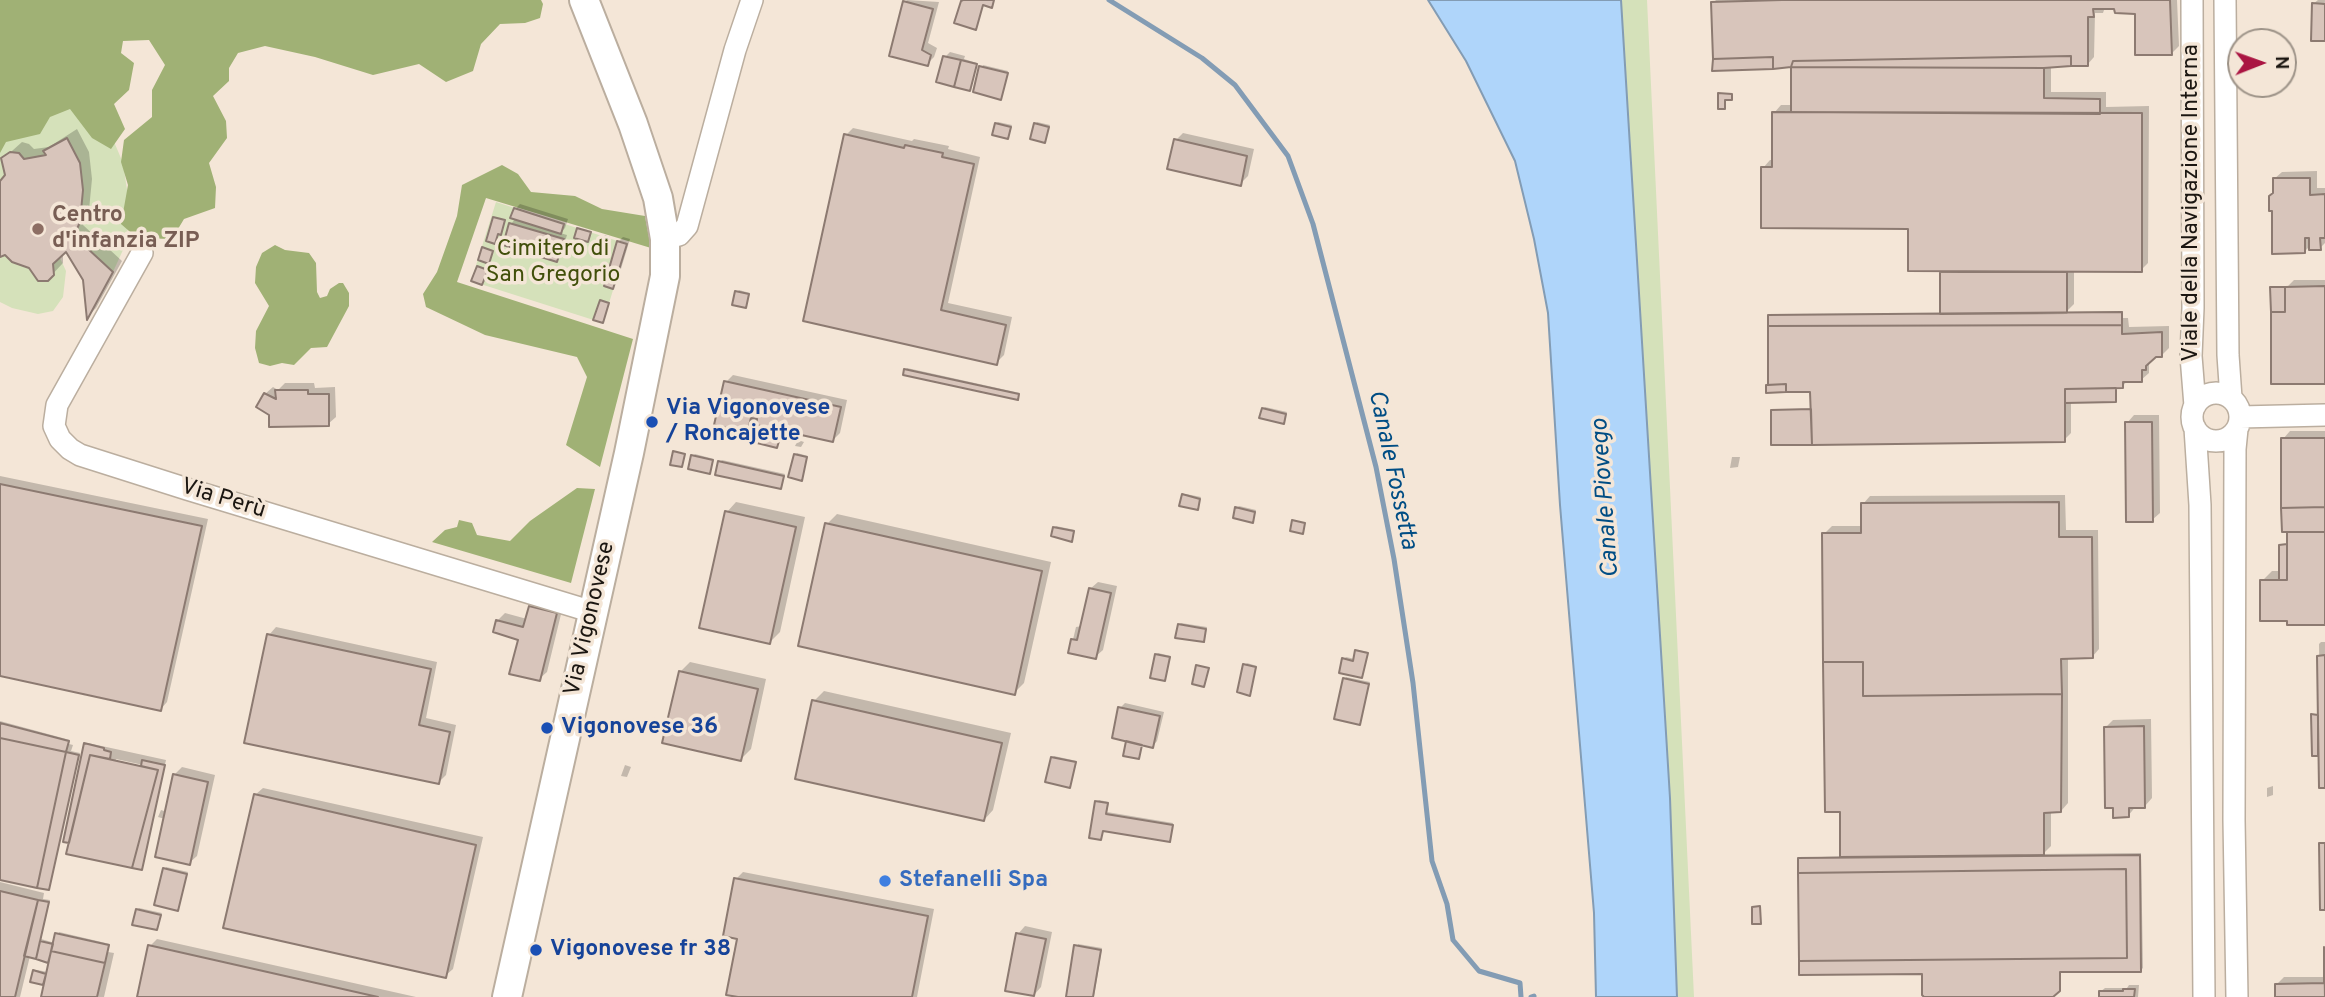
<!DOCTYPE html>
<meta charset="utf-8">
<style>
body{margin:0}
#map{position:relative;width:2325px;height:997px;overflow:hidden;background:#f4e6d7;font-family:Overpass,sans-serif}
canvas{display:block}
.north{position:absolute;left:2227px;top:28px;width:70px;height:70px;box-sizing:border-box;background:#f4e6d7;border:2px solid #9d9388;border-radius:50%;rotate:89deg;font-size:19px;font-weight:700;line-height:28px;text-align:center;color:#1b1611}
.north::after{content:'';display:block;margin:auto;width:24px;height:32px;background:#aa1542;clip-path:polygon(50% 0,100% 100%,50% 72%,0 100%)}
</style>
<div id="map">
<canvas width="2325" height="997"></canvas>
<div class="north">N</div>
</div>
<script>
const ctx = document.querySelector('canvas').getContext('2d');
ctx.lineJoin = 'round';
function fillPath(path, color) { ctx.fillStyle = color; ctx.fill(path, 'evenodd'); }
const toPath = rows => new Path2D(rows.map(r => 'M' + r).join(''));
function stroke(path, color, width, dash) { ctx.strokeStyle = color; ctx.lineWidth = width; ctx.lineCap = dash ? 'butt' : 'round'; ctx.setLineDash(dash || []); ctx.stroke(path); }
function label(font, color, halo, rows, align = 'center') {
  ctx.font = font + ' Overpass,sans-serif'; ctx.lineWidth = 7; ctx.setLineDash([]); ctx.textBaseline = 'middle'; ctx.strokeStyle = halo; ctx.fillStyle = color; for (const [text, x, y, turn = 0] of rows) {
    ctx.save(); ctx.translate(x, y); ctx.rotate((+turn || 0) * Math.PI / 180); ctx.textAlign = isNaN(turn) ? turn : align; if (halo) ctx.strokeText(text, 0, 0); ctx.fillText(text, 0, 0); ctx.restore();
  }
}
const green = toPath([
 [1621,0,1647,0,1694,997,1677,997,1670,798],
 [67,106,112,137,123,163,129,203,127,241,113,272,74,236,80,222,83,190,80,163,67,138,43,151,46,155,24,159,19,153,10,152,1,158,5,175,0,181,0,114],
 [496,202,627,244,603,323,471,281],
 [5,255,12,262,29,268,39,281,49,281,54,275,53,264,60,258,66,271,63,297,53,311,38,314,12,308,0,302,0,257]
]);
const forest = toPath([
 [0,0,541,0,543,4,540,18,525,23,500,24,481,44,473,71,446,82,419,64,373,75,315,57,265,46,238,53,229,68,229,81,213,96,226,121,227,138,209,163,216,187,215,208,184,219,172,239,137,238,121,224,128,185,121,162,124,140,152,117,152,90,165,65,149,40,123,41,121,53,134,63,129,90,114,104,125,129,111,149,92,138,70,109,50,117,40,134,6,142,0,153],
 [502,165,518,174,531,192,575,196,602,209,645,216,651,248,486,198,457,282,633,339,600,467,566,445,587,377,577,357,485,335,426,307,423,294,437,272,457,216,462,185],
 [275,245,285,250,309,253,316,263,317,292,320,298,327,296,330,289,339,283,343,283,349,293,349,306,327,347,311,348,294,365,282,363,270,366,259,363,255,348,256,331,269,306,255,283,256,267,262,253],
 [577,488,595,489,571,583,432,542,445,530,457,527,459,520,472,523,477,535,510,541,530,521]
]);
const water = toPath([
 [1428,0,1621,0,1670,798,1677,997,1596,997,1594,913,1560,505,1548,313,1534,239,1515,161,1466,61,1428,0]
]);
const shadow = toPath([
 [907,0,939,2,928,43,937,48,934,57,927,64,905,2],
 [1716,0,2177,0,2179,46,2172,53,2136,12,2105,7,2103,13,2095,13,2094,57,2087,65,2051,66,2051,92,2106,92,2106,107,2149,106,2148,263,2141,270,2074,270,2074,304,2066,312,2123,311,2123,318,2128,318,2129,327,2169,326,2169,348,2161,356,2153,358,2149,364,2149,373,2141,380,2128,380,2122,387,2117,387,2116,400,2071,401,2071,433,2064,440,1773,411,1813,408,1812,390,1770,383,1770,316,1772,314,1942,313,1942,270,1910,227,1763,168,1770,160,1774,160,1774,113,1781,105,1793,105,1793,65,1713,3],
 [2318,0,2325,0,2325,39,2313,4],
 [950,52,965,56,964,59,977,63,969,89,945,57],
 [983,65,1008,71,1001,98,975,91],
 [998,122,1012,125,1008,137,996,124],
 [1037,122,1050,125,1045,141,1035,124],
 [853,128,912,141,914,139,949,146,948,149,980,157,948,303,1012,317,1004,355,996,363,805,320,846,135],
 [77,129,89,152,92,179,89,210,83,225,122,261,96,308,88,316,85,279,67,250,63,253,63,263,48,279,6,253,0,254,0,184,7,175,3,159,22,142,29,144,34,149,49,147],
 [1183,133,1254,149,1248,176,1240,184,1176,140],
 [2317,171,2317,188,2325,188,2325,243,2320,248,2308,248,2304,252,2274,179,2282,172],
 [520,204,568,219,565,228,560,233,567,235,561,255,556,260,511,224,516,218,515,209],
 [605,235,610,237,605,247,600,246],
 [623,237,630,239,617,282,613,287,618,242],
 [2294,280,2325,280,2325,382,2272,288,2288,286],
 [739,290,750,293,746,306,737,292],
 [907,368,1020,393,1017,398,906,369],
 [733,375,847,400,840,433,833,440,782,429,777,446,749,431,716,424,726,382],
 [755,417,759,418,757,427,752,425],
 [285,383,314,383,315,388,335,387,336,417,328,424,265,394,273,387,278,390],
 [1265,407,1287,412,1285,420,1263,409],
 [2134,415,2159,415,2160,513,2152,520,2127,423],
 [2290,431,2325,431,2325,623,2262,581,2272,571,2281,571,2281,546,2289,543,2283,439],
 [798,440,804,442,801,447,795,446],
 [797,453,808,456,801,479,795,455],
 [695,454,714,459,711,470,693,456],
 [1732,457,1740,457,1738,467,1730,468],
 [722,460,785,474,782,486,781,487,720,462],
 [0,476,208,519,167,702,160,710,0,674],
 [1186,494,1201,497,1197,509,1184,495],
 [2065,495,2066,530,2098,530,2099,649,2092,657,2068,657,2068,803,2061,811,2051,811,2051,846,2043,854,2141,853,2143,968,2141,970,2061,971,2061,988,2051,997,1926,997,1924,972,1800,858,1842,856,1842,810,1824,534,1832,526,1863,526,1863,504,1870,496],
 [736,502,805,517,780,632,770,642,727,512],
 [1239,506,1256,510,1254,519,1252,521,1237,508],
 [837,514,1051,562,1024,683,1014,693,827,524],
 [1056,526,1075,530,1073,539,1071,540,1054,528],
 [1098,582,1117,586,1103,650,1095,657,1070,652,1076,627,1082,626,1090,589],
 [538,599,563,606,547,672,539,679,520,639,497,621,505,613,527,619,531,607],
 [1181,623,1207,627,1205,638,1203,640,1179,625],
 [276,627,437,662,426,718,456,725,446,775,438,783,269,635],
 [2321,642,2325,642,2325,786,2320,755,2314,754,2313,715,2320,713,2319,644],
 [1358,650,1368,652,1362,676,1344,659,1346,657,1355,659],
 [1158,653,1171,656,1165,679,1156,655],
 [690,662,766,679,751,749,741,759,680,672],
 [1247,663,1257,666,1249,694,1245,665],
 [1346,677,1370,682,1359,723,1345,679],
 [824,691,1011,733,993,810,984,820,814,701],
 [1125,703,1164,712,1157,741,1153,746,1143,744,1139,757,1128,740,1120,708],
 [2151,719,2152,798,2145,806,2136,806,2128,816,2105,728,2113,720],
 [0,721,70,740,69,744,73,745,71,751,80,753,49,888,0,878],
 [88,743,166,760,141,868,72,838],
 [116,759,143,765,143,768,115,762],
 [1054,756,1077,761,1070,786,1052,758],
 [625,765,631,767,627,777,621,776],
 [182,767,215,775,197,856,189,863,165,819,158,817,161,810,167,812,175,774],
 [2273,786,2273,795,2267,797,2267,788],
 [263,788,483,837,453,969,445,976,255,795],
 [1099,800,1109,802,1107,812,1173,823,1171,838,1169,840,1104,829,1101,838,1097,802],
 [166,867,188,872,178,909,165,869],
 [743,872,934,909,917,997,747,997,739,938,736,879],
 [0,882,44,893,43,899,50,900,41,939,55,943,59,932,110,944,108,952,114,953,104,997,42,997,45,984,33,981,37,970,48,972,51,956,47,961,30,956,20,997,0,997],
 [139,908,162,913,157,928,137,910],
 [1025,926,1052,932,1041,987,1034,995,1018,934],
 [157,939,416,997,139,997,150,946],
 [1078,944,1102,948,1094,997,1068,997],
 [2284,977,2325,977,2325,997,2277,997,2277,984],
 [2129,985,2139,985,2138,997,2100,997,2100,992,2105,988,2127,988]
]);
const stream = toPath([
 [1109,0,1202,58,1235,85,1288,156,1313,224,1376,467,1394,559,1413,683,1432,861,1447,904,1453,940,1479,971,1520,983,1521,997],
 [1531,997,1534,996]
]);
const building = toPath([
 [963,0,994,0,992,8,983,5,976,30,954,23,961,1,963,0],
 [1782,0,2170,0,2172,55,2135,55,2135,14,2115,13,2114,9,2093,9,2094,17,2088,17,2088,66,2071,66,2071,56,1793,61,1791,67,1773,69,1773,57,1713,59,1711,2,1782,0],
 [903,1,933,9,922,50,931,55,928,66,889,56,903,1],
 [2312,3,2325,4,2325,41,2311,41,2312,3],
 [943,56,961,60,954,87,936,82,943,56],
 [2071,56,2071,66,2044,68,1791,67,1793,61,2071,56],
 [1773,57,1773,69,1712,71,1713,59,1773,57],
 [961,60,977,64,970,91,954,87,961,60],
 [979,66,1008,73,1001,100,973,92,979,66],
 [1791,67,2044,68,2044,98,2100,99,2100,114,1791,112,1791,67],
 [1718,93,1732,94,1732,100,1725,100,1725,109,1718,109,1718,93],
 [1772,112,2142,113,2142,272,1908,271,1908,229,1761,228,1761,167,1772,167,1772,112],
 [995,123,1011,127,1008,139,992,135,995,123],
 [1034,123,1049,127,1045,143,1030,139,1034,123],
 [844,134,904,148,905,145,943,153,942,157,974,164,941,310,1006,325,997,365,803,321,844,134],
 [67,138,80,163,83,190,80,222,74,236,113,272,87,320,83,280,66,252,53,264,54,275,48,281,38,281,29,268,12,262,5,255,0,257,0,181,5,175,1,158,10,152,19,153,24,159,46,155,43,151,67,138],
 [1174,139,1247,156,1241,186,1167,169,1174,139],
 [2273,178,2310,178,2310,195,2325,194,2325,238,2320,238,2321,250,2309,250,2309,238,2305,238,2305,253,2272,254,2272,211,2269,211,2269,196,2273,193,2273,178],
 [514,208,564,224,561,234,510,218,514,208],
 [493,217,505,220,501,235,498,234,495,244,486,241,493,217],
 [509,223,564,239,557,262,503,245,509,223],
 [577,228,591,232,588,242,574,238,577,228],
 [617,241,627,244,613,289,604,286,617,241],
 [482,247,493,251,489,264,478,260,482,247],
 [477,266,488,270,482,285,471,281,477,266],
 [1940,272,2067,272,2067,313,1940,314,1940,272],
 [2325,286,2325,384,2271,384,2271,312,2285,312,2285,287,2325,286],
 [2270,287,2285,287,2285,312,2271,312,2270,287],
 [735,291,749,294,746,308,732,305,735,291],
 [600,300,609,303,603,323,593,320,600,300],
 [2122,312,2122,325,1768,326,1768,315,2122,312],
 [2122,325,2122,334,2162,332,2162,357,2156,357,2146,366,2146,370,2142,370,2142,382,2123,382,2123,388,2065,389,2065,442,1812,445,1810,392,1786,392,1786,384,1768,385,1768,326,2122,325],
 [904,369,1019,394,1018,400,903,375,904,369],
 [724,381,841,407,833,442,756,425,757,419,751,418,747,433,714,425,724,381],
 [1786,384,1786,392,1766,393,1766,385,1786,384],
 [2116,388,2116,402,2065,403,2065,389,2116,388],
 [275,390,308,390,308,394,329,394,329,426,269,427,269,415,256,407,264,393,276,399,275,390],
 [1262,408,1286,414,1284,424,1259,418,1262,408],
 [1811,409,1812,445,1771,445,1771,410,1811,409],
 [2125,422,2152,422,2153,522,2126,522,2125,422],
 [749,426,781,434,777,448,745,440,749,426],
 [2281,438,2325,438,2325,507,2281,508,2281,438],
 [673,451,685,454,682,467,670,465,673,451],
 [794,454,807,457,802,481,788,477,794,454],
 [691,455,713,460,710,474,688,469,691,455],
 [718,461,784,476,781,489,715,475,718,461],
 [0,484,202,526,161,711,0,676,0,484],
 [1182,494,1200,499,1198,510,1179,506,1182,494],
 [2059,502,2059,537,2092,537,2093,658,2061,659,2062,694,1863,696,1863,662,1823,662,1822,533,1861,533,1861,503,2059,502],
 [1235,507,1255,512,1253,523,1233,518,1235,507],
 [2325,507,2325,532,2282,532,2281,508,2325,507],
 [725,511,796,527,770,644,699,628,725,511],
 [1292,520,1305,523,1303,534,1290,531,1292,520],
 [825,523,1042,571,1015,695,798,646,825,523],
 [1053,527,1074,531,1072,542,1051,536,1053,527],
 [2287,532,2325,532,2325,625,2287,625,2287,621,2260,621,2260,580,2287,580,2287,532],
 [2287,544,2287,580,2279,580,2279,545,2287,544],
 [1089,588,1111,593,1096,659,1068,653,1071,639,1077,640,1089,588],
 [529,606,557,613,540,681,509,674,518,640,493,632,496,620,523,627,529,606],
 [1178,624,1206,629,1204,642,1175,638,1178,624],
 [267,634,431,669,419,725,450,732,439,784,244,743,267,634],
 [1355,650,1368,653,1362,678,1339,673,1342,658,1353,661,1355,650],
 [1155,654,1170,657,1165,681,1150,678,1155,654],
 [2325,655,2325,788,2319,788,2317,656,2325,655],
 [1823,662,1863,662,1863,696,2062,694,2061,812,2044,813,2044,855,1840,857,1840,812,1825,812,1823,662],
 [1243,664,1256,667,1250,696,1237,692,1243,664],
 [1196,665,1209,668,1204,687,1192,684,1196,665],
 [679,671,758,689,741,761,662,743,679,671],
 [1343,678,1369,684,1360,725,1334,719,1343,678],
 [812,700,1002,743,984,821,795,779,812,700],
 [1118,707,1160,716,1153,748,1112,738,1118,707],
 [2311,714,2318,715,2318,756,2312,756,2311,714],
 [0,723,69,741,66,752,0,738,0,723],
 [2144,726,2145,808,2129,808,2129,817,2113,818,2113,808,2105,808,2104,727,2144,726],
 [0,738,66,752,37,888,0,880,0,738],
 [1126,741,1142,745,1139,759,1123,756,1126,741],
 [84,743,104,748,104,750,111,752,110,759,90,755,69,843,63,842,84,743],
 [66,752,79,755,49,890,37,888,66,752],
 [90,755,158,770,132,868,66,854,90,755],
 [1051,757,1076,762,1070,788,1045,782,1051,757],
 [142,760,165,765,142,870,132,868,158,770,141,766,142,760],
 [173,774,208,782,190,865,155,857,173,774],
 [254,794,476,845,446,978,223,928,254,794],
 [1095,801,1108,803,1106,814,1173,825,1170,842,1103,831,1101,840,1089,838,1095,801],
 [2319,843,2325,843,2325,910,2320,910,2319,843],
 [2140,855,2141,972,2060,972,2060,991,2053,997,1924,997,1922,995,1922,974,1799,975,1799,961,2127,958,2126,869,1798,873,1798,858,2140,855],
 [163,868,187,874,178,911,154,905,163,868],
 [2126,869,2127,958,1799,961,1798,873,2126,869],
 [734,878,928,916,912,997,738,997,726,995,737,939,723,936,734,878],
 [0,891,38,900,15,997,0,997,0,891],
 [38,900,49,902,36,959,24,956,38,900],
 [1760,906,1761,924,1752,924,1752,907,1760,906],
 [136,909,161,915,157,930,132,925,136,909],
 [55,933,109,945,105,963,51,951,55,933],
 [1016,933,1046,939,1034,996,1005,991,1016,933],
 [40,941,53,944,48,963,36,959,40,941],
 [148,945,378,997,137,997,148,945],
 [1074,945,1101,950,1093,997,1066,997,1074,945],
 [2324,947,2325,997,2275,997,2275,984,2324,983,2324,947],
 [51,951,105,963,97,997,41,997,51,951],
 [33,970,46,974,43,985,30,982,33,970],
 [2123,989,2135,989,2134,997,2099,997,2099,991,2123,991,2123,989]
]);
const street = toPath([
 [2192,0,2193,308,2191,356,2195,406],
 [2225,0,2228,355,2231,398],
 [665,239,679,235,687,226,735,50,752,0],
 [142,253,57,405,54,426,60,439,70,449,80,455,187,489,593,612],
 '2192 417a24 24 0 1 1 48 0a24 24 0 1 1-48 0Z',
 [2240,417,2325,415],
 [2195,428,2200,505,2204,997],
 [2237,429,2235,449,2234,820,2237,997]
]);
const secondary = toPath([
 [507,997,629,453,665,276,665,239,658,198,633,124,584,0]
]);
const markers = [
 [38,229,7,"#8d6e63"],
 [652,422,7,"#1a4fb4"],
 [547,728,7,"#1a4fb4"],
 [885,881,7,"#3f7fe0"],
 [536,950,7,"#1a4fb4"]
];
const streetNames = [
 ["Viale della Navigazione Interna",2192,203,-90],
 ["Via Perù",223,500,17],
 ["Via Vigonovese",591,619,-77]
];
const educationNames = [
 ["Centro",52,216],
 ["d'infanzia ZIP",52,242]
];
const parkNames = [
 ["Cimitero di",553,250],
 ["San Gregorio",553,276]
];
const transitNames = [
 ["Via Vigonovese",666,409],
 ["/ Roncajette",666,435],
 ["Vigonovese 36",561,728],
 ["Vigonovese fr 38",550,950]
];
const shopNames = [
 ["Stefanelli Spa",899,881]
];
const waterNames = [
 ["Canale Fossetta",1391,470,78],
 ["Canale Piovego",1607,498,-94]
];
fillPath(green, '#d5e1ba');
fillPath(forest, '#a0b175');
fillPath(water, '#afd5fa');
stroke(water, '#839cb4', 2);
fillPath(shadow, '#0003');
stroke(stream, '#839cb4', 5);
fillPath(building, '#d8c5bb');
stroke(building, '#8c7a71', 2);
stroke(street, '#bbae9f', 24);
stroke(secondary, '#bbae9f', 32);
stroke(street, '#fff', 21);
stroke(secondary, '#fff', 28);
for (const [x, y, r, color] of markers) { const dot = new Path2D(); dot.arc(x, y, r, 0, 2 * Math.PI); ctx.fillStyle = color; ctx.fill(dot); stroke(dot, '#f4e6d7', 2.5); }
label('23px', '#1b1611', '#f4e6d7', streetNames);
label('bold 23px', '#785e54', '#f4e6d7', educationNames, 'left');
label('23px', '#414f0a', '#f4e6d7', parkNames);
label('bold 23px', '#164399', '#f4e6d7', transitNames, 'left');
label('bold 23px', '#366cbe', '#f4e6d7', shopNames, 'left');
label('italic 24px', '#004d84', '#f4e6d7', waterNames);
</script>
